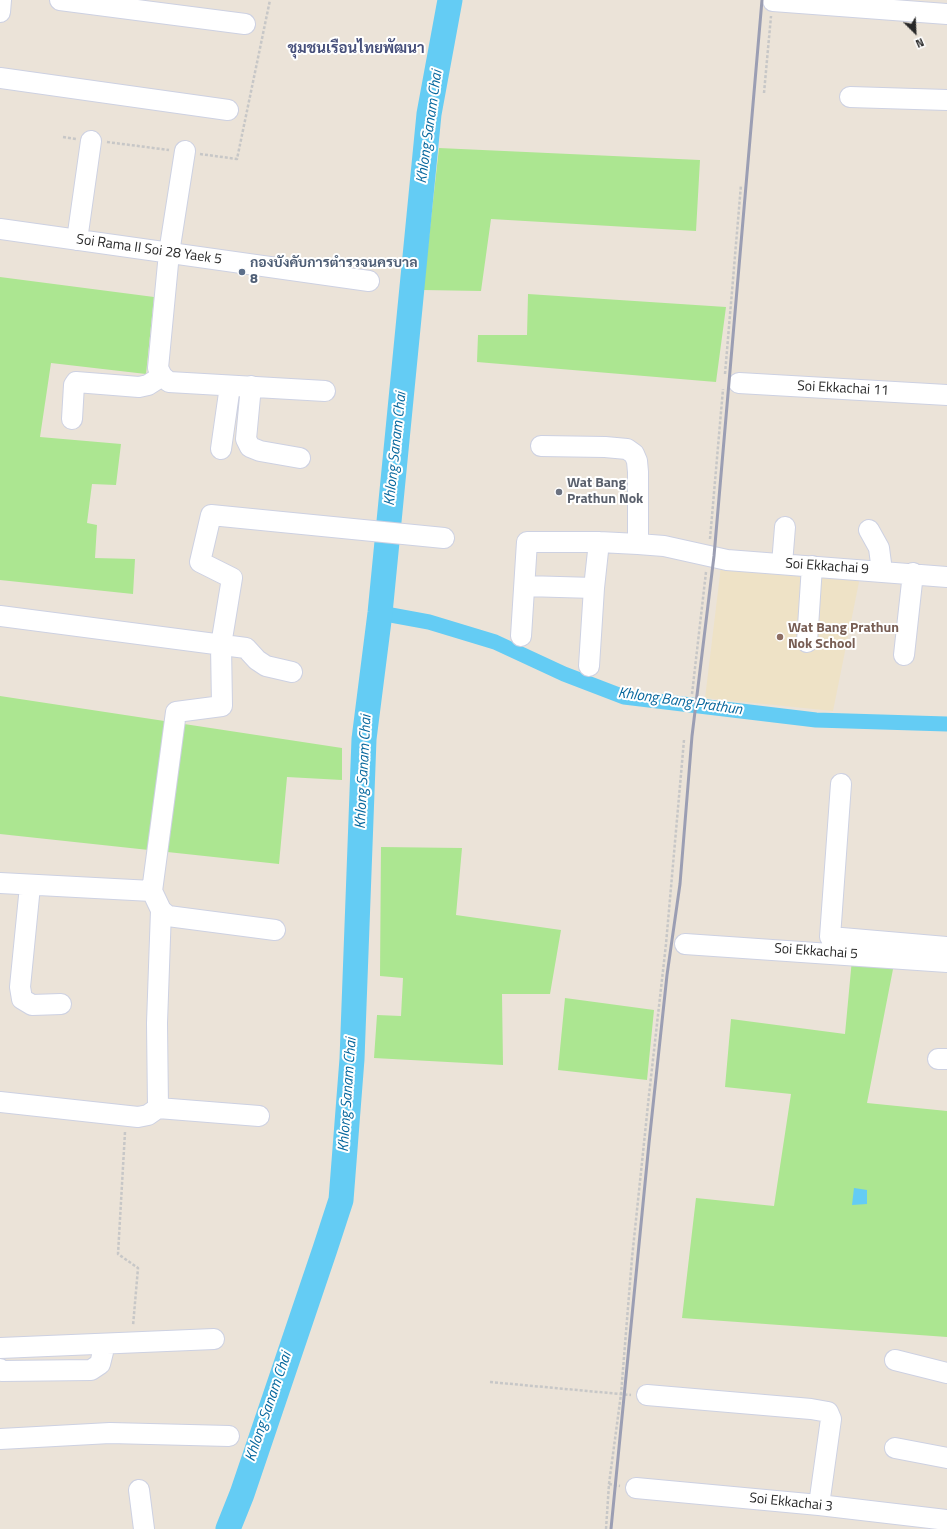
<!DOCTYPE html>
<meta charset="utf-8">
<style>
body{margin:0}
#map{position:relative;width:947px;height:1529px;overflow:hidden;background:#ebe3d8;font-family:"Titillium Web",sans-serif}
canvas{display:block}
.north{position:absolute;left:895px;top:12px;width:40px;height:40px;-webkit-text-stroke:3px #fff;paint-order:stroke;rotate:156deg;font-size:11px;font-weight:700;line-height:16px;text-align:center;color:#282828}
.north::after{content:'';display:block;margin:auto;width:14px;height:18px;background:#282828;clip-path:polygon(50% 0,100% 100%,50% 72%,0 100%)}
</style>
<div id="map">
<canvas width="947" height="1529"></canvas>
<div class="north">N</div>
</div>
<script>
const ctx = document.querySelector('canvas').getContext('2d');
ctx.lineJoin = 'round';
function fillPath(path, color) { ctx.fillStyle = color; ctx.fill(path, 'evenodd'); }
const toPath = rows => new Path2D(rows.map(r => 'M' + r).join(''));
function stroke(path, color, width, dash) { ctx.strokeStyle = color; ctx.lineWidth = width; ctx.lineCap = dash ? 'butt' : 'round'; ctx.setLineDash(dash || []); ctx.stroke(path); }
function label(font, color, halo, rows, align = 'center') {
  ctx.font = font + ' "Titillium Web",Sarabun,sans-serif'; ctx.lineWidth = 4; ctx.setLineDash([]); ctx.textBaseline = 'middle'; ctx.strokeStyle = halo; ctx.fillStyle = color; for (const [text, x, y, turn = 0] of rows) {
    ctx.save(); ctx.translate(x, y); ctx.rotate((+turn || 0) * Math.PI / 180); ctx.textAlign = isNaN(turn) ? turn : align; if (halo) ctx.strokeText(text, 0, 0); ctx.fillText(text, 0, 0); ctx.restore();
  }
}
const education = toPath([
 [721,566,860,577,833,711,705,698]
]);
const green = toPath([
 [439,148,700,160,696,231,491,219,481,291,423,290],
 [0,277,154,297,146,374,51,363,40,437,121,444,116,485,92,484,87,523,97,525,95,558,135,559,133,594,0,580],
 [528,294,726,307,716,382,477,362,478,335,527,335],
 [0,696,342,748,342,780,287,777,279,864,0,834],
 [381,847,462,848,456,915,561,930,550,994,502,994,503,1065,374,1058,377,1015,401,1016,403,978,380,976],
 [852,959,894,964,867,1103,947,1111,947,1337,682,1318,696,1198,774,1206,791,1094,725,1087,731,1019,845,1034],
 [565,998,654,1010,647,1080,558,1070]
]);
const water = toPath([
 [854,1188,867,1190,867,1204,852,1205]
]);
const canal = toPath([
 [380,613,429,622,495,642,564,674,624,697,816,720,947,724]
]);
const river = toPath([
 [228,1529,242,1494,325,1249,341,1200,352,1059,364,739,380,613,429,114,450,0]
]);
const path = toPath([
 [764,93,771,16],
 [63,137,76,139],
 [107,142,169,150],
 [200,154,237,159,270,0],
 [725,374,741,185],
 [710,539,723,389],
 [692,694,706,572],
 [125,1132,118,1254,138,1268,133,1326],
 [490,1382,631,1395],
 [609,1484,620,1486],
 [606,1529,609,1484,621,1394,632,1258,649,1095,666,944,684,740]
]);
const minor = toPath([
 [60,0,245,24],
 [773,1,947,14],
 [0,12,1,0],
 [0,78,228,110],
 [850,97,947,100],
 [185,151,169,253,158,368,162,376,169,382,325,391],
 [0,229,369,281],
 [77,240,91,141],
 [739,383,947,395],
 [251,386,246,439,250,447,260,451,300,458],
 [72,419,74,385,76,382,139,387,148,385,162,376],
 [541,446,605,447,627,449,634,454,637,461,638,472,638,544],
 [221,449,230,386],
 [869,530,879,548,882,571],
 [782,564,785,527],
 [525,586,594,588,599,542],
 [0,616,246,648,257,660,266,666,292,672],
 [521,636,527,542,599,542,638,544,664,546,727,560,947,577],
 [807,642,812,566],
 [904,655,913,573],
 [589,666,594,588],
 [841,784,830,937,947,947],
 [0,883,152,891,161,910,168,916,275,930],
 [30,886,20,987,22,999,32,1005,61,1004],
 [152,891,176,712,222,706,221,645,232,578,200,562,211,515,444,538],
 [685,944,947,962],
 [938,1059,947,1059],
 [0,1102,138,1117,148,1115,158,1108,259,1116],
 [158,1108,157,1023,161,910],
 [0,1348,214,1339],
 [895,1360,947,1373],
 [0,1369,2,1371,91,1370,100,1364,105,1344],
 [647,1395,811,1409,828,1412,831,1419,819,1505],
 [0,1439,110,1433,229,1436],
 [895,1448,947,1458],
 [636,1488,819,1505,947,1520],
 [139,1490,144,1529]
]);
const rail = toPath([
 [611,1529,649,1143,667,975,680,884,692,736,714,556,762,0]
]);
const markers = [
 [242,272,4,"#5c6f8a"],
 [559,492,4,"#6b7280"],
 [780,637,4,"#8d6e63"]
];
const streetNames = [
 ["Soi Rama II Soi 28 Yaek 5",149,250,8],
 ["Soi Ekkachai 11",843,389,3],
 ["Soi Ekkachai 9",827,567,4],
 ["Soi Ekkachai 5",816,952,4],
 ["Soi Ekkachai 3",791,1503,6]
];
const serviceNames = [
 ["กองบังคับการตำรวจนครบาล",250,264],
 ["8",250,280]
];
const worshipNames = [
 ["Wat Bang",567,484],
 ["Prathun Nok",567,500]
];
const educationNames = [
 ["Wat Bang Prathun",788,629],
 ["Nok School",788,645]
];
const neighbourhoodNames = [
 ["ชุมชนเรือนไทยพัฒนา",356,49]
];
const waterNames = [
 ["Khlong Sanam Chai",430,127,-82],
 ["Khlong Sanam Chai",396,449,-84],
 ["Khlong Bang Prathun",680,702,8],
 ["Khlong Sanam Chai",364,772,-87],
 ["Khlong Sanam Chai",348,1095,-86],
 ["Khlong Sanam Chai",269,1407,-71]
];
fillPath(education, '#eee2c6');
fillPath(green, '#ace691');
fillPath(water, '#64ccf4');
stroke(canal, '#64ccf4', 15);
stroke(river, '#64ccf4', 25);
stroke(minor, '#cdd1e2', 22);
stroke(path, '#c7c7c7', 2.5, [3, 2]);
stroke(minor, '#fff', 20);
stroke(rail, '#9b9eb3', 3);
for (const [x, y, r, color] of markers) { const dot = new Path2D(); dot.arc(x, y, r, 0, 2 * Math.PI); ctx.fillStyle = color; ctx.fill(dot); stroke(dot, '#fff', 1.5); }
label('14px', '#282828', '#fff', streetNames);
label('bold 14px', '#4e5e75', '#fff', serviceNames, 'left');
label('bold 14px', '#5b616d', '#fff', worshipNames, 'left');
label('bold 14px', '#785e54', '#fff', educationNames, 'left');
label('bold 15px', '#464f7a', '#fff', neighbourhoodNames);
label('italic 15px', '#06679d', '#fff', waterNames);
</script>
